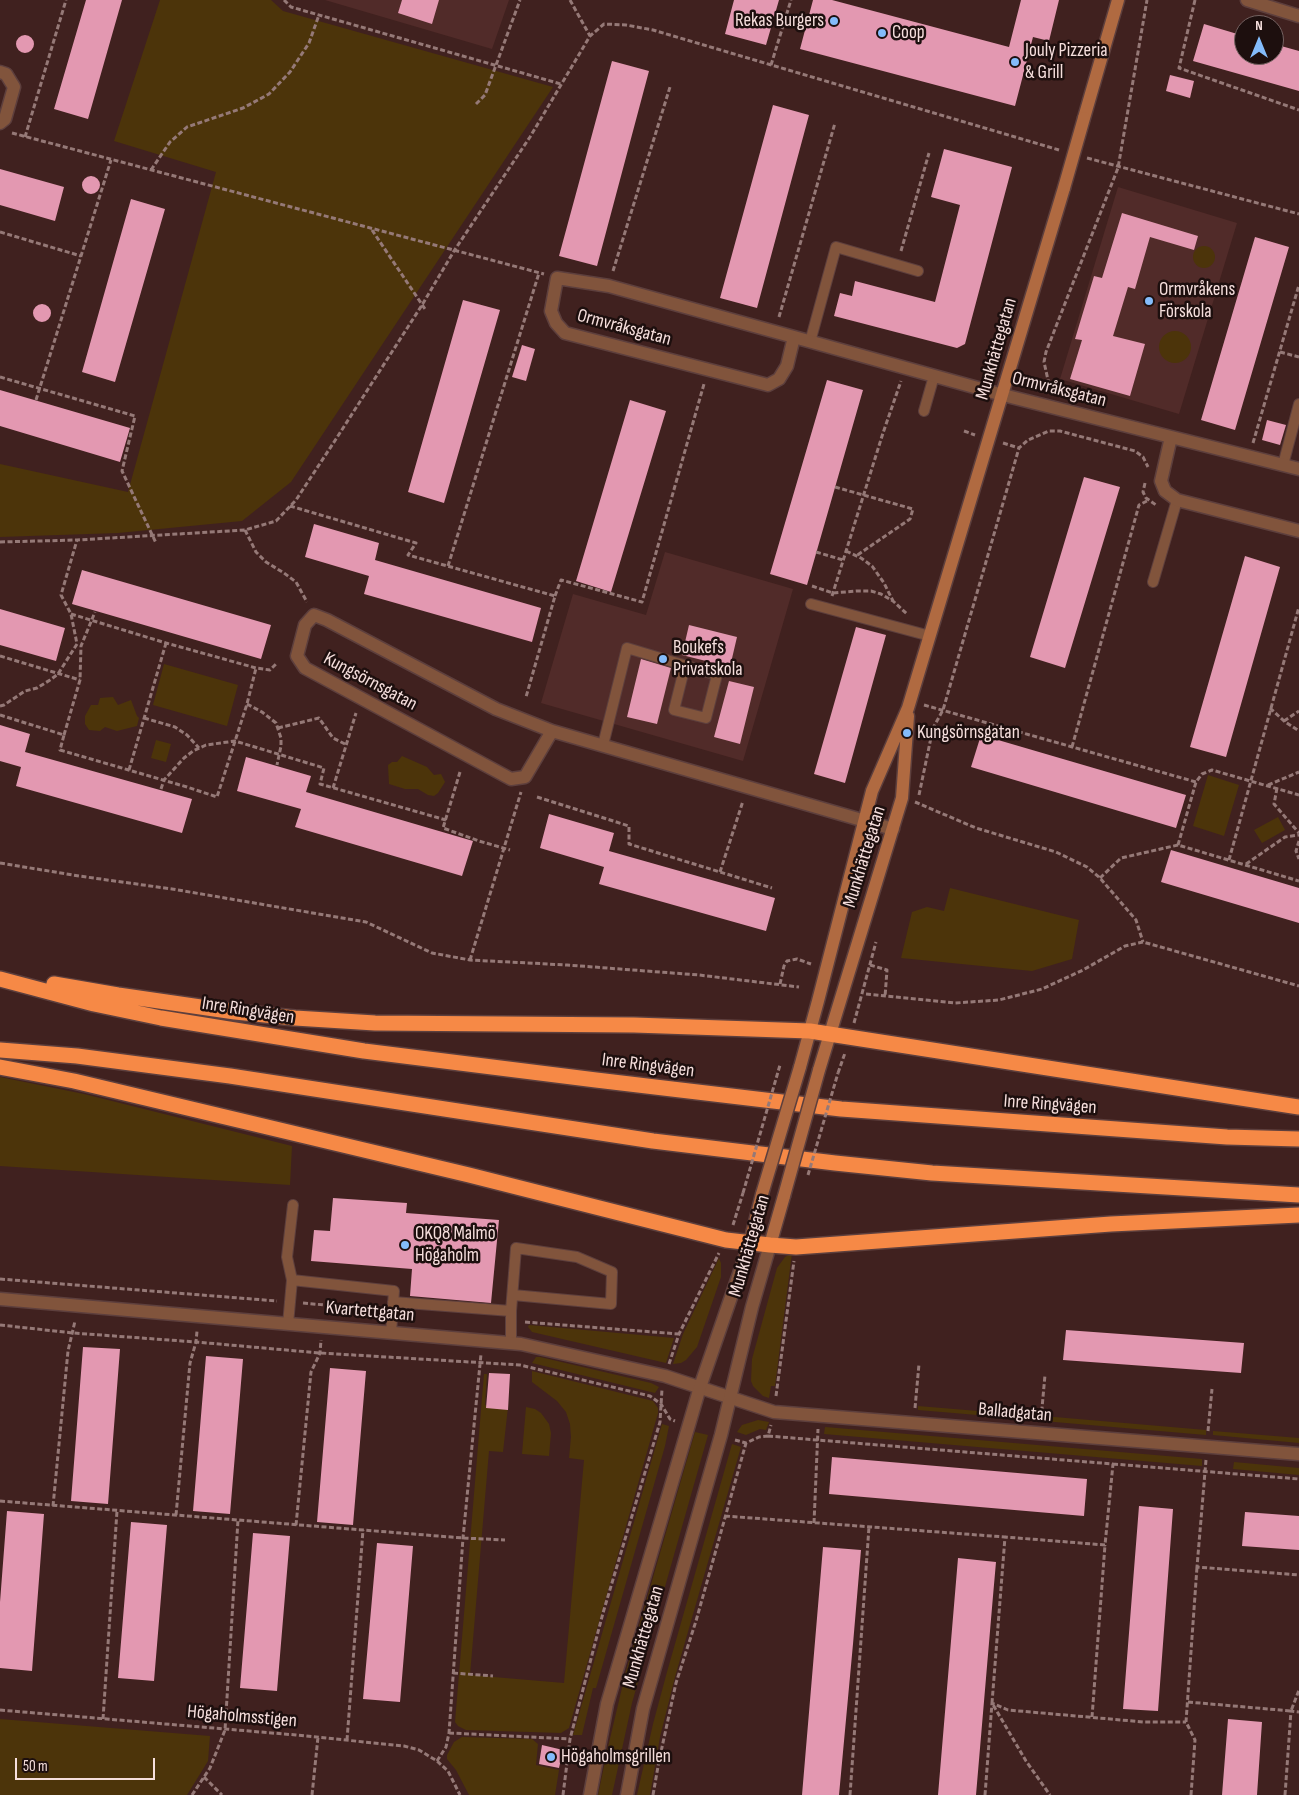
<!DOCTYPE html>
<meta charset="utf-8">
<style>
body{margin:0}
#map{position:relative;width:1299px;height:1795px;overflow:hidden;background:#40211f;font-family:"Sofia Sans Condensed",sans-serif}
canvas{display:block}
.north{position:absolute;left:1234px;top:15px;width:50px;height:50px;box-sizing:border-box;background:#1d0f0e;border:1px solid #746261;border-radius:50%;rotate:0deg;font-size:14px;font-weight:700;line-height:20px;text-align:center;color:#f6dfdd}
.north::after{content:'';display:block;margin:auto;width:18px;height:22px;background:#84bcfb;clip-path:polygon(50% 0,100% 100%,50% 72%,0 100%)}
.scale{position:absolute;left:15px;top:1758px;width:140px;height:22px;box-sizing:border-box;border:2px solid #f6dfdd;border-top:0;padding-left:6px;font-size:15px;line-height:18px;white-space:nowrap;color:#f6dfdd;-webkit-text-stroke:4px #1d0f0e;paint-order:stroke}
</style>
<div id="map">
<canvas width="1299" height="1795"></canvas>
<div class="north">N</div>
<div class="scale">50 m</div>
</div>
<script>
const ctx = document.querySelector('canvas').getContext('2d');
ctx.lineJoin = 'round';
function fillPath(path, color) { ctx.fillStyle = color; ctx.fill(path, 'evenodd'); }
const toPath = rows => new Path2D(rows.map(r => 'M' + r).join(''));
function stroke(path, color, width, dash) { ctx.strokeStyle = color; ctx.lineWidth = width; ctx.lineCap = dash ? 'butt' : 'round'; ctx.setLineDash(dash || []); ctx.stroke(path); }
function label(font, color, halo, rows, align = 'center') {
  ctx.font = font + ' "Sofia Sans Condensed",sans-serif'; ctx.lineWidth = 5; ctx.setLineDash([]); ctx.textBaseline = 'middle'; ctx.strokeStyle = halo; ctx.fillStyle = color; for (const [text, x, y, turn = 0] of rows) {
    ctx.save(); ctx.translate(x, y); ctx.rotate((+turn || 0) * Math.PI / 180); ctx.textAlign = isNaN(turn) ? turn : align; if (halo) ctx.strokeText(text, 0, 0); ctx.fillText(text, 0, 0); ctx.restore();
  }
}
const built = toPath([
 [325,0,509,0,492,49],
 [1118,187,1237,223,1179,414,1060,379],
 [665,552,793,589,743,761,541,703,573,594,646,615]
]);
const green = toPath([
 [160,0,271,0,283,11,553,87,291,482,242,521,118,533,0,537,0,464,128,492,216,172,114,141],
 '1193 257a11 11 0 1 1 22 0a11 11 0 1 1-22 0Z',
 '1159 347a16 16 0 1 1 32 0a16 16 0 1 1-32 0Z',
 [164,664,238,685,227,726,153,705],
 [113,697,118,705,131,700,137,716,139,718,137,726,117,731,105,727,100,731,89,730,85,724,85,716,91,705,98,705,100,698],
 [156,740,171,744,166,762,151,758],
 [402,756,427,767,434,775,441,774,445,782,438,793,434,796,428,795,418,789,405,789,389,784,388,765,392,762,397,762],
 [1208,775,1239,785,1224,836,1193,826],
 [1278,817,1285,830,1262,843,1254,830],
 [950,888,1079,920,1072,959,1032,971,901,958,912,912,927,907,944,911],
 [0,1077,84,1094,292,1146,290,1185,0,1166],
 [792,1253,775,1386,771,1386,769,1398,763,1396,753,1386,751,1381,752,1359,777,1268,785,1257],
 [719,1258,721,1263,721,1277,697,1347,686,1360,681,1363,673,1364,683,1334],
 [529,1325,674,1338,666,1363,532,1332,528,1327],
 [536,1357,540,1357,651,1383,659,1387,655,1393,532,1363],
 [532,1371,653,1401,658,1408,658,1413,569,1728,561,1733,466,1730,458,1726,455,1722,484,1374,487,1374,485,1405,508,1407,503,1452,489,1451,470,1675,564,1683,584,1460,569,1458,571,1437,570,1424,566,1412,557,1401,532,1382],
 [918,1406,1038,1416,1037,1420,918,1410],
 [526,1407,535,1409,541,1413,549,1424,551,1433,549,1456,522,1454],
 [1043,1416,1206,1430,1206,1435,1043,1421],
 [758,1420,769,1422,766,1430,760,1429,746,1435,737,1432,742,1425],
 [662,1424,669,1426,665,1446,596,1688,593,1688,582,1735,573,1735],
 [825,1427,1202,1459,1202,1466,824,1434],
 [1213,1431,1299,1438,1299,1443,1213,1435],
 [695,1432,708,1435,632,1703,612,1795,598,1795,608,1747,626,1671],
 [732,1444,741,1447,675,1677,660,1737,650,1795,637,1795,653,1724,667,1672],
 [1234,1462,1299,1468,1299,1475,1233,1469],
 [0,1719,210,1736,208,1761,187,1795,0,1795],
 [462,1737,532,1739,538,1744,536,1765,559,1770,555,1795,469,1795,456,1770,447,1759,447,1755,454,1742]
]);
const building = toPath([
 [86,0,122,0,88,119,54,109],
 [402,0,439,0,432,24,398,13],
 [734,0,779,0,766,45,725,34],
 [813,0,832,0,1009,47,1021,0,1059,0,1049,41,1033,37,1015,106,800,49],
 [1204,24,1244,36,1244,55,1274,55,1274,44,1299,51,1299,91,1193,61],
 '16 44a9 9 0 1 1 18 0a9 9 0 1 1-18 0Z',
 [612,61,649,71,597,266,559,256],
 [1170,75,1194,81,1190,98,1166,91],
 [773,105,809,115,757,308,720,298],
 [944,149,1012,167,965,344,957,348,834,316,840,293,852,296,855,281,935,302,960,205,931,197],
 [0,169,64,187,55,221,0,205],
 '82 185a9 9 0 1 1 18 0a9 9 0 1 1-18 0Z',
 [131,199,165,209,115,382,82,372],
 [1122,213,1198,236,1194,250,1150,237,1135,289,1128,287,1113,336,1145,344,1130,396,1070,379,1082,340,1075,339,1094,276,1102,278],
 [1255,237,1289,247,1235,430,1201,420],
 [463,300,500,310,444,503,408,492],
 '33 313a9 9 0 1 1 18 0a9 9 0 1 1-18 0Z',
 [522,345,535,349,526,381,512,377],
 [827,380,863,390,807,585,770,574],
 [0,390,130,428,120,462,0,426],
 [630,400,666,411,611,592,576,581],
 [1267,420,1286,425,1280,445,1262,440],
 [1084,477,1120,487,1065,668,1030,657],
 [314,524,379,543,375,560,541,608,532,642,364,594,369,576,305,557],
 [1245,556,1280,567,1226,757,1190,747],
 [82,570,271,625,261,659,72,604],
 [0,609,65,628,56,661,0,645],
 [689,625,737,637,730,667,682,655],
 [856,627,886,635,845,783,814,774],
 [641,659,671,668,657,724,627,717],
 [729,681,754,687,740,744,714,737],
 [0,725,30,734,25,752,192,799,182,833,16,786,21,767,0,761],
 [981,735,1186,795,1176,828,971,767],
 [246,757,311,776,306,792,473,841,462,876,295,827,301,809,237,791],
 [549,814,614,833,609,851,775,898,766,931,599,884,604,867,540,848],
 [1171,850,1299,888,1299,923,1161,882],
 [333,1198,407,1203,406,1213,499,1220,491,1303,410,1296,412,1269,311,1261,314,1230,330,1231],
 [1066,1330,1244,1343,1241,1373,1063,1360],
 [83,1347,120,1349,108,1504,71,1501],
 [206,1356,243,1359,230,1514,193,1511],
 [330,1368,366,1371,353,1525,317,1522],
 [489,1373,510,1374,508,1410,486,1408],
 [832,1457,1087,1479,1084,1516,829,1494],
 [1139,1506,1173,1509,1158,1711,1123,1709],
 [7,1511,44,1514,32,1671,0,1668,0,1602],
 [1245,1512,1299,1516,1299,1550,1242,1546],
 [131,1522,167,1525,154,1681,118,1678],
 [253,1533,290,1536,277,1691,240,1688],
 [377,1543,413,1546,400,1702,363,1699],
 [823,1547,861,1550,853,1644,839,1795,802,1795],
 [958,1558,996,1562,993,1596,976,1795,938,1795],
 [1228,1719,1262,1722,1257,1795,1222,1795],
 [542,1745,563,1750,559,1768,539,1764]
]);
const path = toPath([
 [284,0,291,7,561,84],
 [570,0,590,36],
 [1195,0,1179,68,1299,110],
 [771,65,791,0],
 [476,104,485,95,520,0],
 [12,133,544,274],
 [25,137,66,0],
 [1087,158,1299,214],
 [151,170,170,142,187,127,243,108,269,94,290,72,309,43,319,15],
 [372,230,425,309],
 [0,232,81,256],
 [901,251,929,153],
 [613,271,670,87],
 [779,317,835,123],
 [1280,352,1299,357],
 [0,377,135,416,122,471,156,543],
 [1061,393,1061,391,1051,385,1048,380,1044,362,1046,352,1118,168,1147,0],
 [36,400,111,160],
 [964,431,975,435],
 [1003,443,1019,448],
 [1253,443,1299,285],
 [1145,483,1143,492,1146,498,1156,505],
 [835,487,913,509,910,519,856,556],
 [290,506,416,543,408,555,555,596,526,697],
 [245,530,256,552,266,562,284,573,296,582,307,602],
 [0,542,77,540,245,530,276,521,296,500,336,439,422,305,454,251,530,137,590,36,604,24,626,25,653,30,1059,150],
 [846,551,861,558,872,566,884,583,893,601],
 [816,552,843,560],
 [448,566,539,273],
 [812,586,833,593,857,591,871,591,881,594,893,601,907,614],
 [555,596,561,580,642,602,704,384],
 [832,596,883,433,901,381],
 [71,614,166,643,256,668,270,670,276,664],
 [0,656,80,680],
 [247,704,262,712,276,723,281,738,281,746,277,765],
 [924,705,1196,782],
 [0,706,4,705,25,691,37,688,50,680,58,674,77,644,71,614,61,595,77,540],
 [1270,708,1284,721,1299,731],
 [0,715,64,735,60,750,187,787,217,797,247,704,256,668],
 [144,718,175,727,187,735,199,748],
 [1284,721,1299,711],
 [278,728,319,718,333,738,347,745],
 [64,735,80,680,81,646,95,612],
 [1072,747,1139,505,1149,500],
 [129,770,166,643],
 [460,772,443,828,479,841,510,850],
 [1268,785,1299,772],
 [333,788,356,713],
 [1277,788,1274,804,1299,833],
 [161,789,164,780,184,758,193,751,206,745,235,741,324,768,320,784,446,820],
 [919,795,933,728,943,710,1019,448,1028,440,1049,431,1060,431,1135,451,1143,457,1148,467],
 [537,797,629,826,629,844,772,888],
 [915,802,976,828,1056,852,1087,867,1100,878,1136,920,1143,942],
 [1299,841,1296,851,1299,859],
 [1178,845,1196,782,1202,774,1212,770,1299,795],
 [1229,860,1299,607],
 [0,863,79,876,172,889,366,922,432,953,470,960,567,965,699,975,799,987],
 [1246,864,1285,837,1299,835],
 [720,872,743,801],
 [1100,878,1121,858,1178,845,1299,881],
 [470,960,521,792],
 [870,965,887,970,885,997],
 [780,984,784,966,787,961,797,959,811,964],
 [866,994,955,1003,999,1000,1042,989,1083,970,1125,946,1143,942,1299,986],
 [854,1023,876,942],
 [838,1073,845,1053],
 [733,1225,743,1193],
 [0,1279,277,1301],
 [303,1303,379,1310],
 [525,1322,679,1334],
 [0,1325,73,1333,196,1342,320,1353,520,1365,650,1396,661,1404,670,1419,675,1421],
 [669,1364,679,1334,719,1253],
 [776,1396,794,1261],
 [915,1408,919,1364],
 [1041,1419,1045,1375],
 [1208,1431,1212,1389],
 [768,1436,1113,1464,1105,1545,1005,1537],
 [735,1440,746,1443,759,1437,768,1436,771,1425],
 [1206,1460,1197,1567,1299,1575],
 [1113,1464,1299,1479],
 [0,1501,463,1538,505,1540],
 [53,1506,68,1351,75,1321],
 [176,1515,190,1363,196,1342,197,1331],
 [725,1516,1005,1537,992,1703,1026,1761,1050,1795],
 [814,1523,818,1429],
 [296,1525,311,1372,320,1353,321,1340],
 [453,1673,493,1676],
 [1188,1702,1291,1711,1299,1690],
 [0,1710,296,1735,404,1746,419,1750,437,1761,448,1771,460,1795],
 [1092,1717,1105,1545],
 [103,1719,117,1511],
 [449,1733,570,1739],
 [347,1740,363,1530],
 [437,1761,446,1747,449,1733,463,1538,481,1354],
 [204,1777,222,1795],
 [192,1795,210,1768,225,1730,238,1520],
 [312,1795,318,1737],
 [563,1795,570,1739,603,1613,660,1422,662,1389],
 [653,1795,659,1761,676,1683,696,1621,746,1443],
 [850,1795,869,1527],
 [985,1795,992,1703,1008,1710,1144,1722,1186,1722],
 [1191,1795,1195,1740,1186,1722,1197,1567],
 [1285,1795,1291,1711,1299,1712]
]);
const service = toPath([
 [810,342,836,247,918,271],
 [924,411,934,376],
 [1283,465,1299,404],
 [1153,582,1177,500],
 [811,604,930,636],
 [603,745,627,648,717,675,706,718,674,710,685,666],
 [292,1280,394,1291,391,1333],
 [393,1302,511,1311],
 [288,1324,292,1280,287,1257,293,1205],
 [511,1343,511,1311,516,1248,577,1257,612,1272,611,1304,513,1295]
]);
const minor = toPath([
 [1247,0,1299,16],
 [0,72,6,74,14,87,5,119,0,123],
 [794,337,609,286,557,278,551,311,556,323,565,333,768,385,779,379,787,366,794,337,1003,395,1299,469],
 [1171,437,1161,481,1165,491,1177,500,1299,531],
 [552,731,525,777,511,779,305,668,297,656,305,625,314,615,327,620,496,709,552,731,893,829],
 [0,1299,521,1344,665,1376,774,1412,1299,1454]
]);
const tertiary = toPath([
 [590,1795,607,1704,700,1387,750,1242],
 [627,1795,643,1709,721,1435,752,1307,770,1245]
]);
const secondary = toPath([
 [1084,118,1118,0],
 [800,1067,818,1001,872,791,908,708,1064,188],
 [819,1070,902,798,908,716],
 [750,1242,762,1194],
 [770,1245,784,1196]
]);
const motorway = toPath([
 [0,979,94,1004,161,1018,364,1051,596,1080,841,1109,1227,1137,1299,1139],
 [54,984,118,995,235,1012,295,1018,375,1023,634,1025,810,1031,1299,1107],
 [0,1050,77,1056,230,1076,653,1141,835,1163,932,1173,1299,1195],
 [0,1067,74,1081,469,1175,726,1240,770,1245,796,1247,1111,1224,1299,1215]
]);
const pathBridge = toPath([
 [808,1175,838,1073],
 [743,1193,780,1065]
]);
const secondaryBridge = toPath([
 [1064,188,1084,118],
 [762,1194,800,1067],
 [784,1196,819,1070]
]);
const markers = [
 [834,21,5,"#84bcfb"],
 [882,33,5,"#84bcfb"],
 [1015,62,5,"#84bcfb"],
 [1149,301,5,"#84bcfb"],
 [663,659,5,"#84bcfb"],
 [907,733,5,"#84bcfb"],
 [405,1245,5,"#84bcfb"],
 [551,1757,5,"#84bcfb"]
];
const poiNames = [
 ["Rekas Burgers",824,21,"right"],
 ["Coop",892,33],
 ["Jouly Pizzeria",1025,51],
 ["& Grill",1025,73],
 ["Ormvråkens",1159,290],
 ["Förskola",1159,312],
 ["Boukefs",673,648],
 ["Privatskola",673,670],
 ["Kungsörnsgatan",917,733],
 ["OKQ8 Malmö",415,1234],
 ["Högaholm",415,1256],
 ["Högaholmsgrillen",561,1757]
];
const streetNames = [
 ["Ormvråksgatan",624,328,15],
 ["Munkhättegatan",997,349,-74],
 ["Ormvråksgatan",1059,390,14],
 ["Kungsörnsgatan",370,682,28],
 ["Munkhättegatan",865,857,-73],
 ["Inre Ringvägen",248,1011,9],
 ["Inre Ringvägen",648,1066,7],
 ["Inre Ringvägen",1050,1105,4],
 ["Munkhättegatan",750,1246,-74],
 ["Kvartettgatan",370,1312,5],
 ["Balladgatan",1015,1413,5],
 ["Munkhättegatan",644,1637,-74],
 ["Högaholmsstigen",242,1717,5]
];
fillPath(built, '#512b29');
fillPath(green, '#4c340a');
fillPath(building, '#e398b1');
stroke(service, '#5d3f3d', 12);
stroke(minor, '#5d3f3d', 15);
stroke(tertiary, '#5d3f3d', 15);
stroke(secondary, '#5d3f3d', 15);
stroke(motorway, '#5d3f3d', 18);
stroke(path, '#957977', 3, [5, 2.5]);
stroke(service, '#81543c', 10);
stroke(minor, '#81543c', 12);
stroke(tertiary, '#81543c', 12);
stroke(secondary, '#b06a41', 12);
stroke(motorway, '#f68946', 15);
stroke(secondaryBridge, '#5d3f3d', 15, []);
stroke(pathBridge, '#957977', 3, [5, 2.5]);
stroke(secondaryBridge, '#b06a41', 12);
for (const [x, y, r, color] of markers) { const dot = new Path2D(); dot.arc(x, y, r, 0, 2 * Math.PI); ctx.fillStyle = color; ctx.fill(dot); stroke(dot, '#1d0f0e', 2); }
label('19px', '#f6dfdd', '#1d0f0e', poiNames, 'left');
label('19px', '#f6dfdd', '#1d0f0e', streetNames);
</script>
